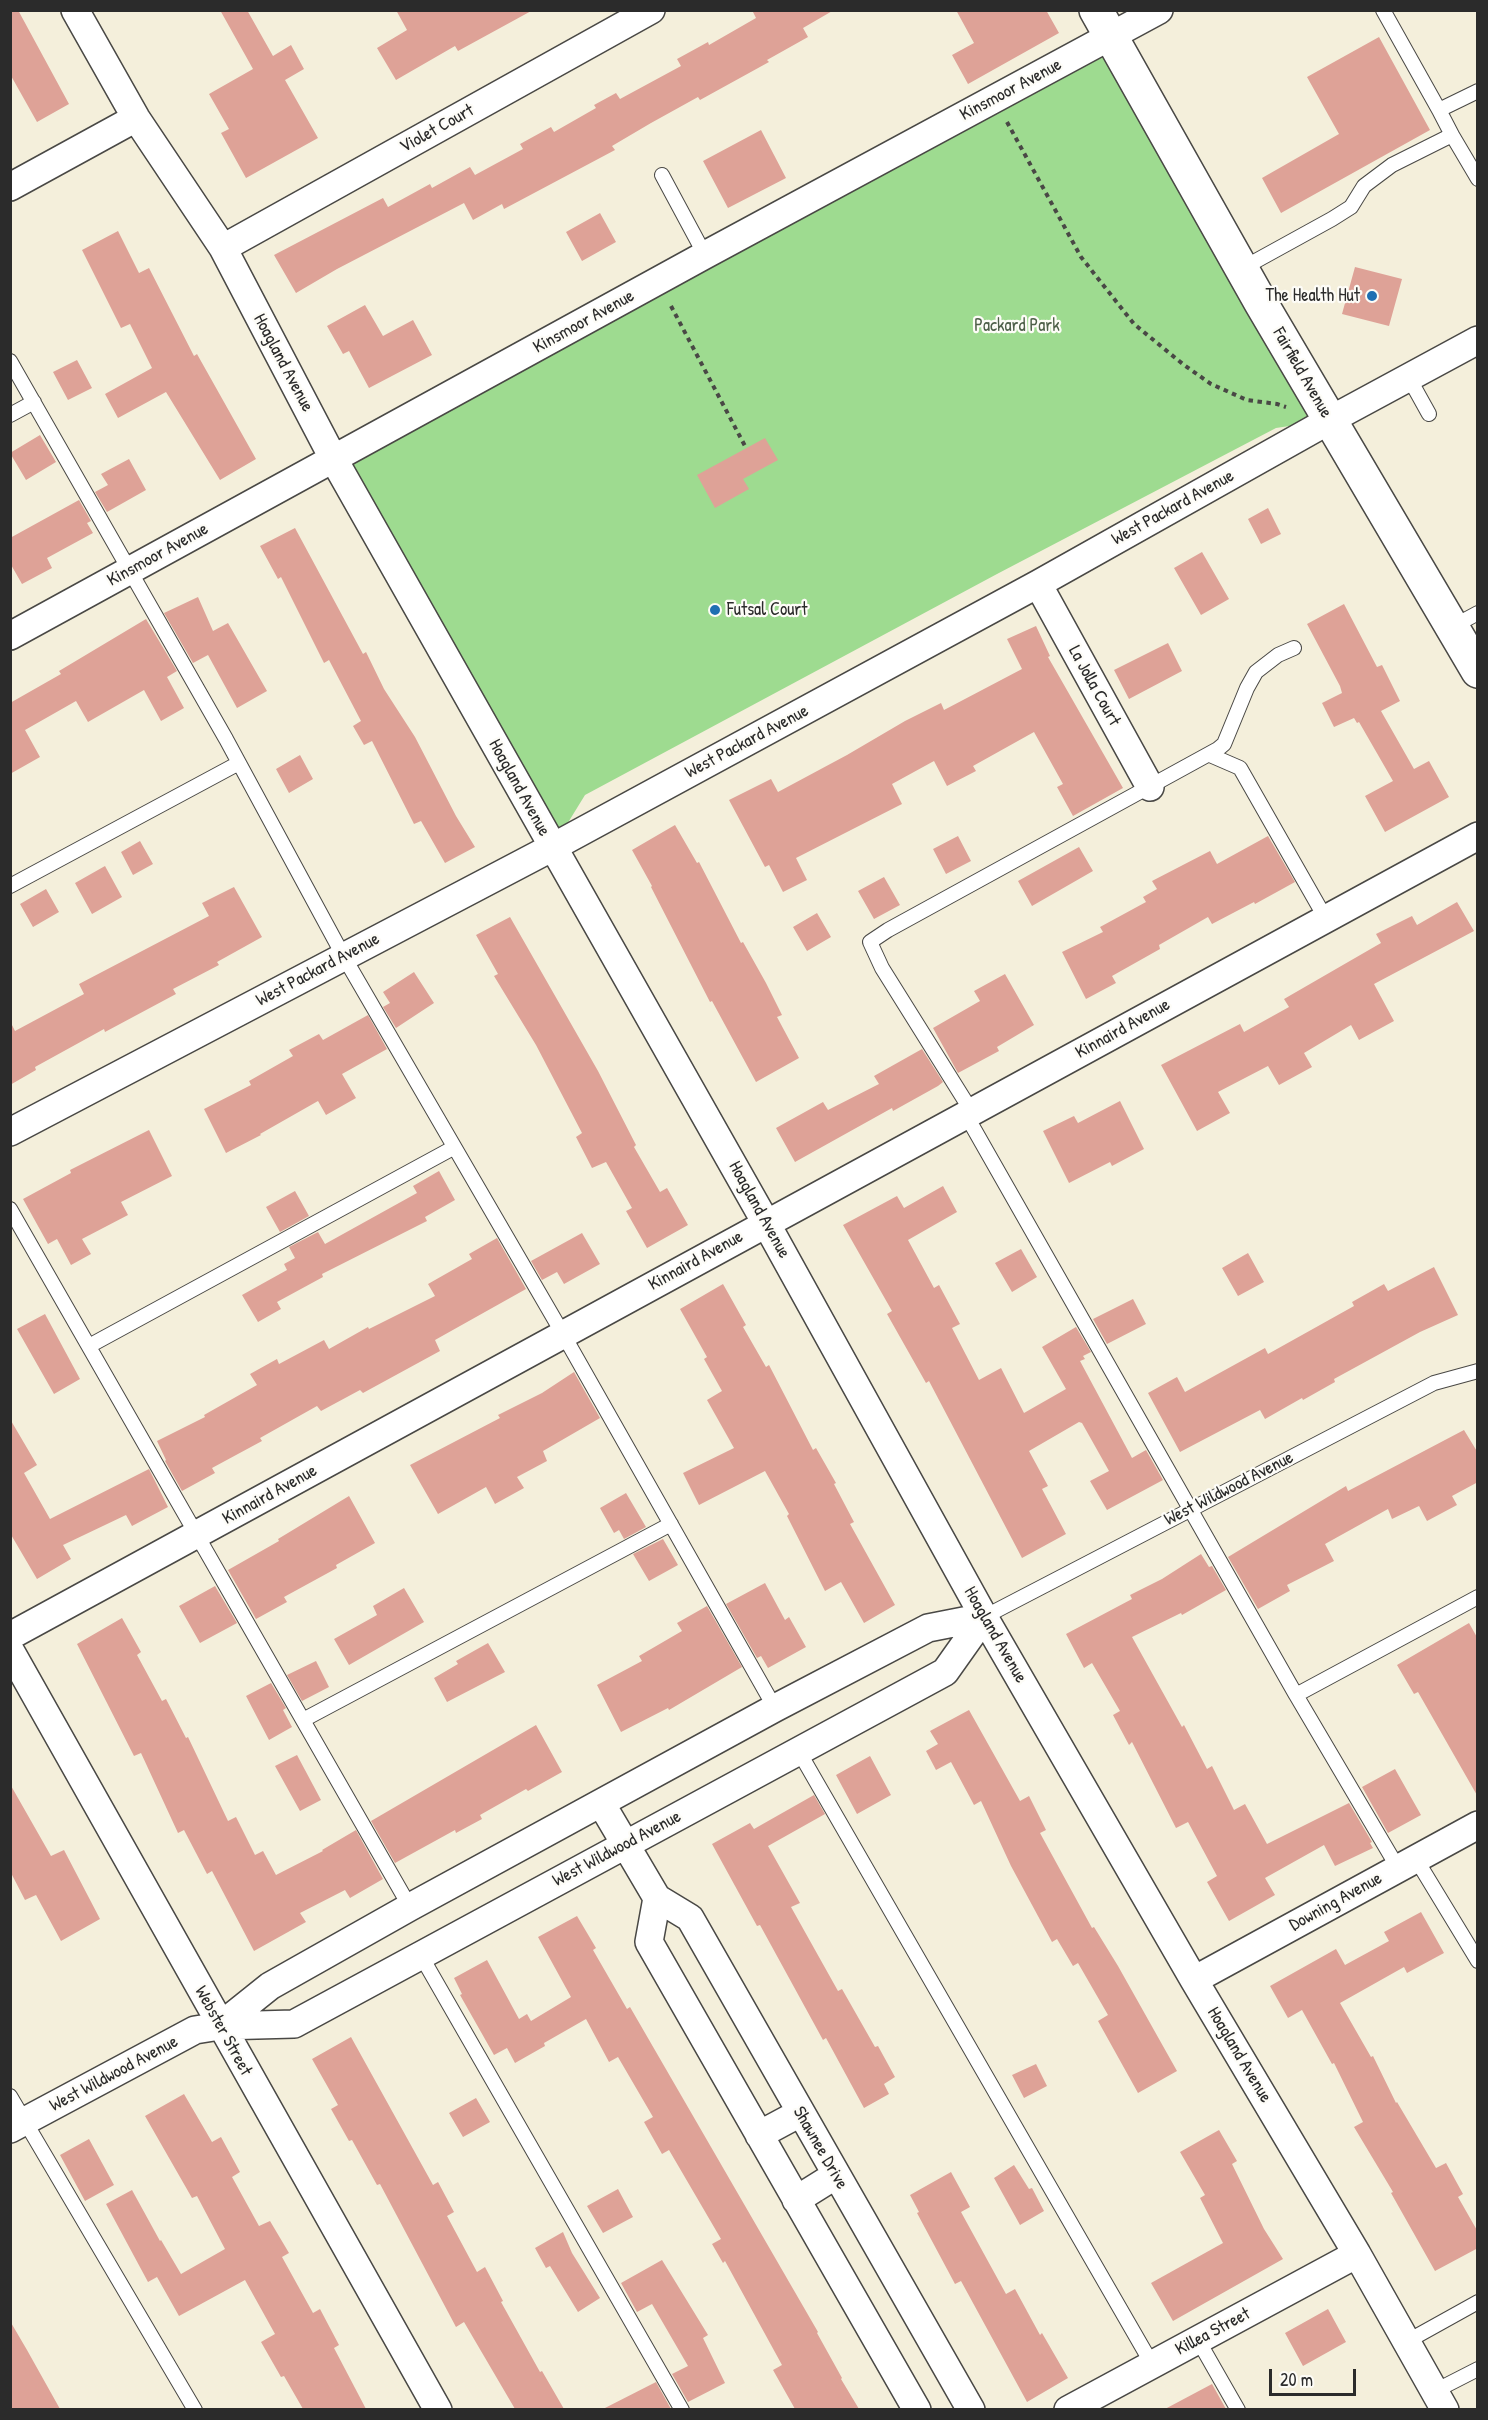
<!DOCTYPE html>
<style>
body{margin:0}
#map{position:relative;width:1488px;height:2420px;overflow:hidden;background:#f4efdb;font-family:"Patrick Hand",sans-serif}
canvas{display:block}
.frame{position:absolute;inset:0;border:12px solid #2b2b2b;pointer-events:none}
.scale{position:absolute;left:1269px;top:2369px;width:87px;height:27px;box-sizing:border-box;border:3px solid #2b2b2b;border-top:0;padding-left:8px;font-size:18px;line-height:21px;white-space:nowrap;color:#2b2b2b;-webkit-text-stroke:4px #fdfcf7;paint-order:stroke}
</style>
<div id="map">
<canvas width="1488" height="2420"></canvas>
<div class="frame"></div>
<div class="scale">20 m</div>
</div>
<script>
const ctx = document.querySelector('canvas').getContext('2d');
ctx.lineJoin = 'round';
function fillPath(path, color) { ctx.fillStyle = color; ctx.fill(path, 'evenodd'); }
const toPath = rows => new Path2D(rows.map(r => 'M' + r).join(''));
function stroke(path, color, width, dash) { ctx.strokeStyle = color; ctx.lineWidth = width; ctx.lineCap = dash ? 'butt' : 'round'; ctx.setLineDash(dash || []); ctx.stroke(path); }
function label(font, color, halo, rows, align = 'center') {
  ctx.font = font + ' "Patrick Hand",sans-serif'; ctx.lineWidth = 4.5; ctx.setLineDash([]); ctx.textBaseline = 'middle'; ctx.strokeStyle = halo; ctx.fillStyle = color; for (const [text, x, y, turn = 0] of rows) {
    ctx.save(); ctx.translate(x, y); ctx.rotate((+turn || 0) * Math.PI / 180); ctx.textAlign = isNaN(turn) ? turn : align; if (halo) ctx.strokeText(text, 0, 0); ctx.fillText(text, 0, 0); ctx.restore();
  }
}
const green = toPath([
 [1111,37,1330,420,1276,428,997,574,585,795,553,847,333,458]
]);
const building = toPath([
 [10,10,18,10,69,104,37,122,10,74],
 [220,10,247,10,273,56,291,45,304,69,285,80,318,138,246,178,221,133,229,129,209,94,253,69],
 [396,10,533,10,458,51,455,46,396,80,377,48,407,30],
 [752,10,834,10,803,28,808,37,767,60,769,62,700,100,698,97,651,123,612,146,615,150,504,209,502,204,473,220,464,203,337,269,296,293,274,255,383,198,388,207,430,184,432,188,470,167,475,175,523,149,520,144,551,127,554,132,596,108,594,105,616,93,620,99,681,66,677,59,708,42,709,45,756,18],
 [956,10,1046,10,1059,33,968,84,952,55,974,43],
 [1379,37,1430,130,1281,213,1262,178,1339,134,1307,77],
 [761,130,786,178,728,208,703,161],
 [600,213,616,242,582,261,566,232],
 [118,231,139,273,149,268,194,356,197,354,256,459,220,480,166,392,118,418,105,394,152,368,130,324,121,328,82,250],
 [1355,267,1402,279,1389,326,1342,314],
 [365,305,383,336,413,320,432,355,369,388,349,351,343,354,327,326],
 [77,360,92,388,68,400,53,372],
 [40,435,56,462,26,480,10,453],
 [765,438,778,460,743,479,749,489,715,508,697,475],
 [129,459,146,490,107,512,95,492,108,485,101,474],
 [79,500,91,521,87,523,93,533,47,558,52,568,22,584,10,563,10,538],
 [1268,508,1281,534,1261,544,1248,519],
 [295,528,363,654,366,652,384,689,415,737,456,816,475,847,445,863,421,821,414,824,372,741,364,745,353,726,361,721,329,660,324,663,281,577,278,579,260,546],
 [1202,552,1229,599,1201,615,1174,568],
 [198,597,213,631,228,623,267,691,237,708,208,655,193,663,164,613],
 [1344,604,1377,667,1382,665,1400,701,1381,711,1414,769,1429,761,1449,797,1385,832,1365,796,1393,781,1359,722,1357,723,1354,718,1334,727,1322,703,1342,693,1340,686,1307,624],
 [146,619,177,671,167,677,184,708,161,721,144,690,88,722,76,701,25,730,40,757,10,774,10,703,61,674,59,671],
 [1036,626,1050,656,1048,657,1123,788,1073,816,1057,787,1063,784,1034,732,973,766,976,771,947,786,934,761,892,784,902,804,796,858,807,880,783,892,769,865,765,867,729,800,771,779,778,792,847,755,905,721,941,703,944,710,1022,669,1007,639],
 [1168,643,1182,671,1129,699,1114,670],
 [300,755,313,779,289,793,276,769],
 [675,825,697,863,699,862,741,943,743,942,766,983,782,1015,777,1017,799,1058,756,1082,712,1001,710,1002,651,887,652,886,632,850],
 [958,836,971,861,946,874,933,849],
 [1268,836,1295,882,1255,904,1254,902,1212,924,1208,917,1159,945,1160,949,1112,976,1116,983,1086,999,1062,952,1103,932,1100,927,1146,902,1143,897,1157,889,1152,881,1210,851,1217,864],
 [140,841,153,864,133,875,121,852],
 [1079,847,1093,871,1032,906,1018,881],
 [105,866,122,897,92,914,75,883],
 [884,877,900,905,874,919,858,891],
 [234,887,262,937,217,962,219,965,173,989,176,994,105,1032,104,1029,35,1067,36,1070,10,1085,10,1021,15,1031,84,994,79,984,209,916,202,903],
 [46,889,59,912,33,927,20,904],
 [1457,902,1474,931,1374,984,1394,1021,1359,1040,1351,1025,1304,1053,1312,1067,1279,1085,1268,1066,1218,1092,1230,1113,1197,1131,1161,1065,1240,1024,1244,1032,1289,1007,1284,999,1381,943,1376,934,1412,916,1417,925],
 [817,913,831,937,807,951,793,927],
 [510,917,598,1071,636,1145,634,1147,660,1192,667,1188,688,1225,647,1248,626,1211,632,1208,606,1162,592,1168,576,1137,582,1133,536,1045,494,976,498,974,476,935],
 [414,972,434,1003,396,1028,383,1007,390,1003,383,992],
 [1005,974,1034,1025,997,1047,999,1051,958,1073,933,1028,980,1001,974,991],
 [368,1015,387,1049,342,1074,356,1098,326,1115,318,1101,260,1134,261,1135,226,1153,204,1109,251,1085,249,1081,293,1056,289,1050,319,1034,323,1040],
 [922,1049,943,1082,938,1086,893,1111,892,1108,795,1162,776,1128,823,1102,828,1110,879,1084,874,1076],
 [1120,1101,1144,1149,1112,1166,1110,1162,1069,1183,1043,1131,1074,1116,1078,1123],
 [149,1130,172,1176,121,1202,128,1215,82,1239,91,1254,71,1265,57,1239,48,1244,23,1199,71,1173,70,1170],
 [439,1171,455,1200,425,1217,427,1221,322,1274,323,1277,277,1302,281,1309,258,1322,242,1295,287,1270,284,1264,295,1258,289,1247,318,1232,325,1244,417,1193,413,1186],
 [943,1186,957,1212,908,1240,934,1288,939,1285,960,1324,952,1328,979,1380,1001,1368,1024,1413,1066,1389,1042,1347,1076,1327,1091,1352,1083,1356,1085,1359,1080,1361,1132,1458,1146,1450,1163,1480,1107,1510,1090,1481,1109,1471,1082,1423,1079,1422,1029,1451,1048,1486,1042,1489,1066,1534,1022,1558,929,1381,926,1383,887,1314,892,1311,843,1225,897,1196,904,1208],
 [295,1191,309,1216,280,1232,266,1207],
 [582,1233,600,1264,564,1284,557,1272,542,1280,531,1261],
 [497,1238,526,1289,435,1340,440,1351,363,1393,360,1390,321,1411,317,1406,260,1438,262,1441,212,1468,215,1473,182,1491,165,1461,166,1460,157,1441,205,1417,204,1415,257,1385,250,1374,277,1359,279,1364,324,1340,329,1349,368,1327,369,1329,435,1296,428,1284,472,1259,469,1254],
 [1021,1249,1037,1277,1012,1292,995,1263],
 [1248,1253,1264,1282,1238,1296,1222,1268],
 [1434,1267,1458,1315,1420,1332,1334,1379,1335,1382,1303,1400,1302,1398,1265,1419,1260,1410,1180,1452,1148,1393,1177,1377,1185,1392,1265,1348,1268,1354,1354,1306,1352,1302,1384,1284,1388,1291],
 [723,1284,746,1325,743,1327,766,1367,769,1365,813,1450,816,1448,836,1483,834,1484,854,1522,850,1524,895,1605,864,1623,841,1582,825,1591,787,1516,789,1514,765,1471,699,1505,683,1473,734,1448,707,1400,722,1391,704,1359,707,1357,680,1309],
 [1133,1299,1146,1324,1107,1344,1093,1319],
 [45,1314,80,1379,54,1394,17,1329],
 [574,1372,600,1418,543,1451,547,1461,517,1477,524,1488,495,1504,486,1487,438,1514,410,1465,500,1418,498,1415,542,1393],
 [10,1419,37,1465,24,1473,50,1519,149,1469,168,1507,132,1526,126,1515,63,1545,71,1559,37,1579,10,1533],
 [1464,1430,1478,1453,1478,1482,1452,1496,1457,1505,1427,1521,1419,1506,1392,1519,1388,1509,1325,1544,1334,1561,1287,1585,1290,1591,1258,1609,1228,1557,1346,1486,1348,1491],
 [626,1493,646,1527,624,1539,619,1530,614,1533,600,1508],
 [349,1496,375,1543,336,1565,337,1568,284,1597,287,1602,256,1619,228,1570,279,1541,278,1539],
 [663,1539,678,1565,649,1581,633,1554],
 [1201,1554,1209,1567,1212,1566,1226,1590,1182,1615,1181,1613,1132,1637,1182,1727,1184,1725,1207,1769,1212,1766,1234,1810,1245,1804,1267,1844,1349,1803,1372,1842,1370,1843,1373,1848,1335,1866,1324,1845,1265,1878,1275,1895,1229,1921,1207,1882,1217,1876,1188,1822,1176,1828,1132,1742,1129,1745,1113,1715,1120,1711,1092,1663,1084,1668,1066,1634,1132,1599,1130,1595,1162,1579],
 [765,1583,785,1620,789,1617,806,1647,768,1668,761,1656,757,1658,726,1604],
 [215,1586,237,1623,200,1643,179,1606],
 [404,1588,424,1622,349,1665,334,1639,377,1615,373,1606],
 [707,1606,742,1667,669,1710,668,1708,621,1732,597,1685,642,1661,639,1656,682,1631,677,1623],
 [122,1618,141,1652,137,1655,162,1701,166,1699,186,1738,188,1737,228,1821,236,1817,255,1855,263,1851,276,1875,323,1851,322,1850,356,1830,383,1879,350,1898,345,1890,300,1913,306,1922,254,1951,212,1871,207,1874,184,1830,178,1833,141,1753,134,1756,77,1644],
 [1469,1623,1478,1639,1478,1797,1418,1692,1414,1694,1397,1665],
 [488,1643,505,1672,447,1702,434,1678,458,1664,456,1661],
 [316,1661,329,1687,302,1701,287,1675],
 [271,1683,286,1708,283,1710,292,1727,269,1740,246,1696],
 [969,1710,1020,1801,1029,1796,1046,1830,1040,1833,1092,1928,1094,1927,1118,1966,1177,2071,1138,2093,1098,2021,1108,2015,1078,1963,1073,1966,1057,1939,1052,1942,1011,1866,981,1801,974,1805,951,1762,936,1770,926,1751,938,1744,930,1731],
 [536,1725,562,1772,528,1791,526,1789,480,1815,482,1819,456,1833,455,1830,395,1863,371,1821],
 [297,1755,321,1800,300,1811,275,1766],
 [870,1756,891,1795,857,1814,836,1775],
 [1395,1769,1421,1815,1388,1833,1362,1787],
 [10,1784,51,1856,64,1850,100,1919,61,1941,36,1895,25,1900,10,1871],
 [814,1795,825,1814,768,1846,800,1903,791,1907,838,1991,842,1989,875,2047,878,2046,895,2077,884,2084,889,2094,864,2108,826,2038,823,2040,760,1925,757,1926,712,1844,750,1823,754,1829],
 [1421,1912,1444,1953,1407,1973,1404,1967,1340,2003,1371,2057,1373,2056,1396,2103,1397,2102,1436,2168,1446,2163,1463,2194,1458,2197,1478,2232,1478,2248,1435,2271,1391,2193,1393,2192,1354,2127,1363,2122,1334,2063,1332,2064,1302,2010,1288,2018,1270,1986,1336,1949,1345,1965,1389,1941,1384,1932],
 [577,1916,596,1948,593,1950,627,2009,630,2007,818,2332,817,2333,842,2378,841,2379,859,2409,795,2409,773,2370,782,2365,725,2261,723,2263,712,2244,721,2239,669,2150,662,2154,644,2122,653,2117,618,2057,609,2062,586,2019,544,2043,545,2046,515,2063,507,2048,494,2055,460,1995,462,1994,454,1978,487,1960,519,2019,527,2014,531,2021,571,1997,538,1937],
 [351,2037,433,2185,438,2182,454,2212,447,2216,477,2272,485,2267,503,2301,501,2302,540,2372,542,2371,564,2409,515,2409,464,2322,456,2327,380,2184,377,2185,352,2140,349,2141,331,2109,338,2105,312,2059],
 [1036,2064,1047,2086,1024,2098,1012,2075],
 [184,2094,212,2142,221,2137,240,2172,232,2177,259,2226,270,2221,289,2253,282,2257,313,2313,320,2309,339,2345,334,2348,366,2409,303,2409,284,2376,281,2377,261,2342,275,2334,245,2280,179,2316,157,2277,148,2282,106,2204,132,2190,160,2241,161,2240,181,2274,225,2249,197,2196,192,2198,145,2116],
 [476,2098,490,2122,463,2137,449,2113],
 [1219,2130,1237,2161,1232,2164,1264,2229,1283,2259,1173,2321,1151,2283,1223,2243,1200,2198,1205,2195,1180,2152],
 [89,2139,114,2185,85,2201,60,2155],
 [1014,2165,1029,2189,1032,2188,1044,2211,1020,2225,994,2178],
 [951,2172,970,2207,961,2212,1006,2294,1015,2289,1040,2335,1042,2333,1068,2378,1027,2402,961,2281,955,2284,917,2213,919,2212,910,2195],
 [618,2189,633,2217,603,2233,587,2206],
 [563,2232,572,2253,600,2298,578,2312,550,2266,546,2268,535,2248],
 [662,2260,708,2335,703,2338,725,2383,688,2402,672,2374,688,2366,652,2304,637,2312,621,2283],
 [1328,2309,1346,2342,1303,2366,1285,2333],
 [10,2321,27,2350,60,2409,10,2409],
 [656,2382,671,2409,603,2409],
 [1212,2384,1226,2409,1165,2409]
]);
const path = toPath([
 [1007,122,1081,257,1134,324,1184,365,1211,384,1247,400,1277,404,1286,407],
 [671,306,745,446]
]);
const lane = toPath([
 [1383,10,1439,110],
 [1452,135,1478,179],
 [662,175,705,255],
 [1243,268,1332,219,1351,207,1364,186,1392,165,1452,135,1439,110,1478,91],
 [10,361,226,739,344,957,563,1334,775,1708],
 [1409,378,1429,414],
 [10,415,34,402],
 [1452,627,1478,613],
 [1210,755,1240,768,1326,919],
 [10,886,239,763],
 [972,1112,882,968,870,942,888,930,1218,749,1224,744,1247,688,1256,672,1278,655,1294,648],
 [966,1115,1296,1695,1478,1597],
 [10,1209,410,1907],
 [89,1346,453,1148],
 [984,1617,1434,1383,1478,1371],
 [1296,1695,1398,1868],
 [303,1720,671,1524],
 [798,1750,1152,2364],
 [1416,1859,1478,1961],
 [420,1954,682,2410],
 [10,2096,195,2410],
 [1198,2340,1238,2410],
 [1406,2342,1478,2302],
 [1433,2392,1478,2369]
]);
const street = toPath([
 [75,10,136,118,223,248,333,458,766,1223,984,1617,1194,1980,1357,2254,1445,2410],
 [10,187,136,118],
 [223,248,651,10],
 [1038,584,1150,787],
 [10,636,705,255,1159,10],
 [10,1132,553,847,1038,584,1330,420,1478,340],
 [10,1636,1478,836],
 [10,1650,438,2410],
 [601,1803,657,1898,690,1918,971,2410],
 [657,1898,649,1942,917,2410],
 [1194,1980,1478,1825],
 [220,2026,270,1986,410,1907,775,1708,928,1628,984,1617],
 [10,2129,195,2030,220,2026,294,2024,945,1672,984,1617],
 [759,2135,800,2113],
 [796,2200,836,2175],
 [1068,2410,1357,2254]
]);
const secondary = toPath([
 [1096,10,1261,303,1478,671]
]);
const markers = [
 [1372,296,6,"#1f6fb2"],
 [715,610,6,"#1f6fb2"]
];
const streetNames = [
 ["Kinsmoor Avenue",1011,90,-28],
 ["Violet Court",437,129,-29],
 ["Kinsmoor Avenue",584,322,-29],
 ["Hoagland Avenue",283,363,62],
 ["Fairfield Avenue",1302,373,60],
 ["West Packard Avenue",1173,508,-29],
 ["Kinsmoor Avenue",158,555,-29],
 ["La Jolla Court",1094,686,61],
 ["West Packard Avenue",747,742,-28],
 ["Hoagland Avenue",519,788,61],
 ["West Packard Avenue",318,970,-28],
 ["Kinnaird Avenue",1123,1029,-29],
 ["Hoagland Avenue",759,1210,61],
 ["Kinnaird Avenue",696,1261,-29],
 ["West Wildwood Avenue",1229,1489,-27],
 ["Kinnaird Avenue",270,1495,-29],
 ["Hoagland Avenue",995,1635,60],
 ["West Wildwood Avenue",617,1849,-28],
 ["Downing Avenue",1336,1902,-29],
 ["Webster Street",223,2031,61],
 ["Hoagland Avenue",1239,2055,59],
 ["West Wildwood Avenue",114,2074,-28],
 ["Shawnee Drive",820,2148,60],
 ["Killea Street",1213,2332,-28]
];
const poiNames = [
 ["The Health Hut",1360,296],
 ["Futsal Court",727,610,"left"]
];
const parkNames = [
 ["Packard Park",1017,326]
];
fillPath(green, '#9edb90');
fillPath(building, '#dea297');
stroke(lane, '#494845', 16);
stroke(street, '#494845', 30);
stroke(secondary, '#494845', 36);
stroke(path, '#494845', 4, [4.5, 4.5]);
stroke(lane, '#fff', 14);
stroke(street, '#fff', 27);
stroke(secondary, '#fff', 33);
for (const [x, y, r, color] of markers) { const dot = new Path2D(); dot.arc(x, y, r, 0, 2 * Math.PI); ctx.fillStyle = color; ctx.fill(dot); stroke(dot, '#fdfcf7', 2); }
label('18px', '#2b2b2b', '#fdfcf7', streetNames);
label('18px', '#2b2b2b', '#fdfcf7', poiNames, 'right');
label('18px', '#4e6049', '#fdfcf7', parkNames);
</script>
